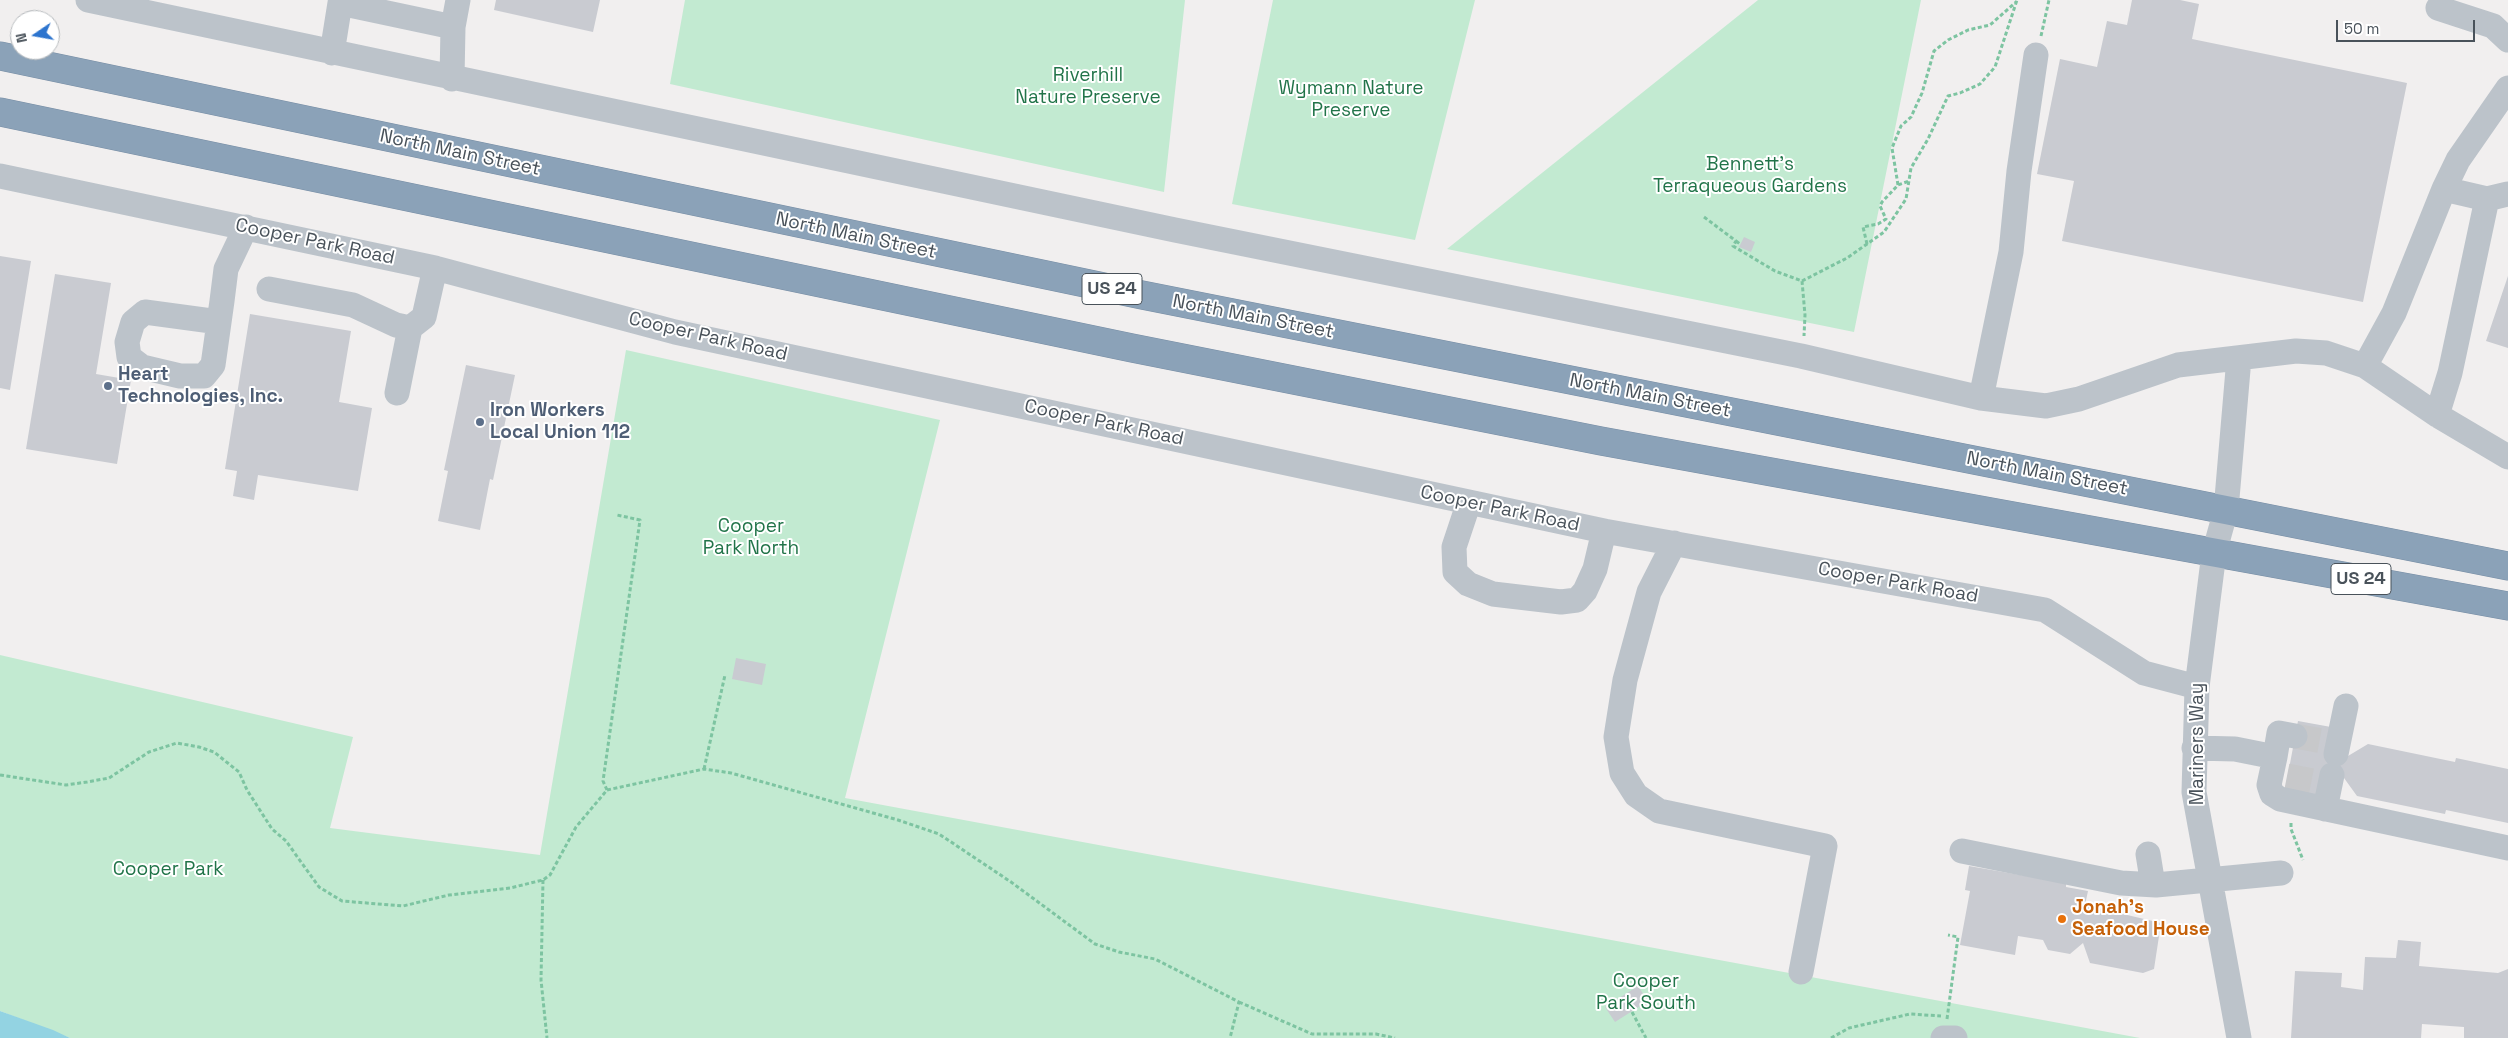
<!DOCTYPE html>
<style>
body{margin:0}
#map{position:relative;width:2508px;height:1038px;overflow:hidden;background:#f1efef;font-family:"Space Grotesk",sans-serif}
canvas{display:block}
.north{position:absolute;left:10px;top:10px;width:50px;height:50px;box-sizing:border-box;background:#fff;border:1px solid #b6babd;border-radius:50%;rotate:258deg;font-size:14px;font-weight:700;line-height:20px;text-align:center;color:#49525a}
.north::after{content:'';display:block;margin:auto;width:18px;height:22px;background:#2c74ce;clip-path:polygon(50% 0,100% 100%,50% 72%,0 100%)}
.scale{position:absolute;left:2336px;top:20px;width:139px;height:22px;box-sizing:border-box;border:2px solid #49525a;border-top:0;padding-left:6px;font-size:15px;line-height:18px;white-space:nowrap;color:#49525a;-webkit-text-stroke:4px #fff;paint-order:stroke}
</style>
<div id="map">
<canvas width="2508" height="1038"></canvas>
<div class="north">N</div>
<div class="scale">50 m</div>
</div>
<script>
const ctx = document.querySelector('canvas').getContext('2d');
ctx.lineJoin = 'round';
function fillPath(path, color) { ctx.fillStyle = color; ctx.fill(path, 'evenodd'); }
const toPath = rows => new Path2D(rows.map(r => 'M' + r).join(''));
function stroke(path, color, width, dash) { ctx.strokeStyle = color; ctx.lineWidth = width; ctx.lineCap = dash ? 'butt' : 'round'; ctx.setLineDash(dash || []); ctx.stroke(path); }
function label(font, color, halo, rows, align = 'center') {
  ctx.font = font + ' "Space Grotesk",sans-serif'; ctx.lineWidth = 4; ctx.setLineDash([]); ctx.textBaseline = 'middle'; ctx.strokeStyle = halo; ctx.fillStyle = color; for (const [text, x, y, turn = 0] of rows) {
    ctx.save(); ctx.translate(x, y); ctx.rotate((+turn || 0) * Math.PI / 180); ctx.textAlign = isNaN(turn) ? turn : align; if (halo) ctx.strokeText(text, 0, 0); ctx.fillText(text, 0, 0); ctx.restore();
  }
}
const green = toPath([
 [685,0,1185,0,1164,192,670,84],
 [1273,0,1475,0,1415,240,1232,204],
 [1758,0,1921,0,1854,332,1447,249],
 [626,350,940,420,845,798,2140,1038,70,1038,0,1011,0,655,353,737,330,828,540,855]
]);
const water = toPath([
 [0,1011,53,1030,70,1038,0,1038]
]);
const building = toPath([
 [496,0,600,0,593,32,494,10],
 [2132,0,2180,0,2199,4,2192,39,2407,83,2363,302,2062,241,2074,181,2037,174,2060,59,2097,67,2107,21,2127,25],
 [1744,237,1755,242,1751,252,1739,247],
 [0,256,31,261,10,390,0,388],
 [55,274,111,283,96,374,131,380,117,464,26,449],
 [2508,276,2508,348,2486,341],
 [250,314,351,331,339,402,372,408,358,491,258,475,254,500,233,496,237,471,225,469],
 [466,365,515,375,493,480,490,479,480,530,438,521,448,471,444,470],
 [736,658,766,664,762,685,732,679],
 [2298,721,2331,727,2348,756,2368,744,2455,762,2456,758,2508,769,2508,823,2446,810,2445,814,2357,796,2344,778,2315,796,2285,790],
 [1969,866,2066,883,2066,887,2088,891,2085,905,2161,923,2154,969,2143,973,2090,963,2083,943,2070,954,2048,950,2043,940,2018,936,2015,955,1960,945,1970,891,1965,890],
 [2398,940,2421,942,2419,966,2498,973,2508,969,2508,1038,2464,1038,2464,1027,2422,1024,2421,1038,2291,1038,2295,971,2342,973,2341,987,2363,990,2365,957,2396,958],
 [1638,986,1648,1001,1615,1022,1605,1007]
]);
const minorTunnel = toPath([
 [2295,736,2328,742],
 [2287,776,2318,782]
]);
const path = toPath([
 [2041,36,2049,0],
 [1898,185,1892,148,1901,126,1911,117,1922,93,1934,51,1948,40,1968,30,1990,25,2016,2],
 [1704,217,1736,241,1733,246,1775,271,1802,281,1847,258,1884,232,1906,199,1911,168,1928,139,1948,96,1960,93,1980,84,1995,67,2017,0],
 [1736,241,1740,244],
 [1867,244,1863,227,1878,224,1886,219,1880,206,1882,202,1898,185,1909,181],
 [1802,281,1805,315,1804,336],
 [704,769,725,675],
 [0,775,66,785,87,782,109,778,149,752,177,743,199,747,214,752,239,772,247,790,272,829,286,841,319,887,342,901,403,906,449,895,510,888,543,880,550,875,576,827,607,790,704,769,731,773,898,820,939,834,1011,882,1095,944,1119,952,1155,959,1239,1002,1230,1038],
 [607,790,603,781,640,520,617,515],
 [2291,823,2291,829,2303,860],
 [543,880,541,980,547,1038],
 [1239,1002,1312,1034,1376,1034,1395,1038],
 [1632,1012,1646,1038],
 [1947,1019,1958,937,1948,935],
 [1831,1038,1849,1028,1910,1014,1941,1016]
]);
const minor = toPath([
 [88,0,1175,230,1801,356,1981,398,2046,406,2079,399,2178,365,2296,351,2326,353,2365,366,2437,415,2508,457],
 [2438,8,2493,26,2508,40],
 [332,53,340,3,453,27],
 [452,79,453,27,458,0],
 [0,176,435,268,675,332,1604,531,2045,610,2144,673,2197,687],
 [2487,199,2508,194],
 [269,289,353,305,396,325,410,328,424,317,435,268],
 [219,322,145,312,133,322,127,342,129,357,142,367,180,376,204,376,213,365,222,301,226,269,246,227],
 [2239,358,2226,510,2214,553,2197,687,2194,792,2239,1038],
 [2365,366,2394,313,2444,189,2458,160,2508,88],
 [397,393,410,328],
 [1981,398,2011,252,2019,171,2036,55],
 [2437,415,2450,373,2487,199,2444,189],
 [1469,502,1454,547,1455,572,1468,584,1493,594,1561,602,1577,600,1585,591,1595,569,1604,531],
 [1674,543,1649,592,1625,680,1616,737,1622,773,1636,795,1659,811,1825,846,1801,972],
 [2194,748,2235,749,2275,757,2269,785,2272,794,2280,799,2508,848],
 [2336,754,2346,706],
 [2275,757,2279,733,2295,736],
 [2325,809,2332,775],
 [1962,851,2121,883,2156,885,2281,873],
 [2148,854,2153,885],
 [1943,1038,1955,1038]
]);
const highway = toPath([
 [0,56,1142,295,2508,566],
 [0,112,1132,348,1601,441,2508,606]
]);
const markers = [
 [108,386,5,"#5c6f8a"],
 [480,422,5,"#5c6f8a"],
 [2062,919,5,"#e8710a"]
];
const shields = [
 [1112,289,60],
 [2361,579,60]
];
const shieldNames = [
 ["US 24",1112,289],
 ["US 24",2361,579]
];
const parkNames = [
 ["Riverhill",1088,76],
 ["Nature Preserve",1088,98],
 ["Wymann Nature",1351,89],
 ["Preserve",1351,111],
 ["Bennett's",1750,165],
 ["Terraqueous Gardens",1750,187],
 ["Cooper",751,527],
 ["Park North",751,549],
 ["Cooper Park",168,870],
 ["Cooper",1646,982],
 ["Park South",1646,1004]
];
const streetNames = [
 ["North Main Street",460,153,12],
 ["North Main Street",856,236,12],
 ["Cooper Park Road",315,242,12],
 ["North Main Street",1253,317,11],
 ["Cooper Park Road",708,337,13],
 ["North Main Street",1650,396,11],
 ["Cooper Park Road",1104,423,12],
 ["North Main Street",2047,474,11],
 ["Cooper Park Road",1500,509,12],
 ["Cooper Park Road",1898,583,10],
 ["Mariners Way",2198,744,-90]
];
const serviceNames = [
 ["Heart",118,375],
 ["Technologies, Inc.",118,397],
 ["Iron Workers",490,411],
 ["Local Union 112",490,433]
];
const foodNames = [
 ["Jonah's",2072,908],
 ["Seafood House",2072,930]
];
fillPath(green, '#c2ead1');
fillPath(water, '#93d3e2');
fillPath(building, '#c9cbd1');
stroke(minorTunnel, '#c7c8ca', 25, [25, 12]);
stroke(highway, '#778da4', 29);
stroke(path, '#7dc4a1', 3, [4, 2.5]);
stroke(minor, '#bcc3ca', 25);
stroke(highway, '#8ba2b8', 28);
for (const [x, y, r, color] of markers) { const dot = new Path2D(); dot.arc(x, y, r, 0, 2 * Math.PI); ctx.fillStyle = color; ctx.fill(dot); stroke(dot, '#fff', 2); }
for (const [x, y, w] of shields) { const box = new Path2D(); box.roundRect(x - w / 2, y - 15.5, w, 31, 4); ctx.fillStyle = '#fff'; ctx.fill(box); stroke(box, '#49525a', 1); }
label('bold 18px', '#49525a', null, shieldNames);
label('19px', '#217449', '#fff', parkNames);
label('19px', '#49525a', '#fff', streetNames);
label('bold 19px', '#4e5e75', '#fff', serviceNames, 'left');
label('bold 19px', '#c56008', '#fff', foodNames, 'left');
</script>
